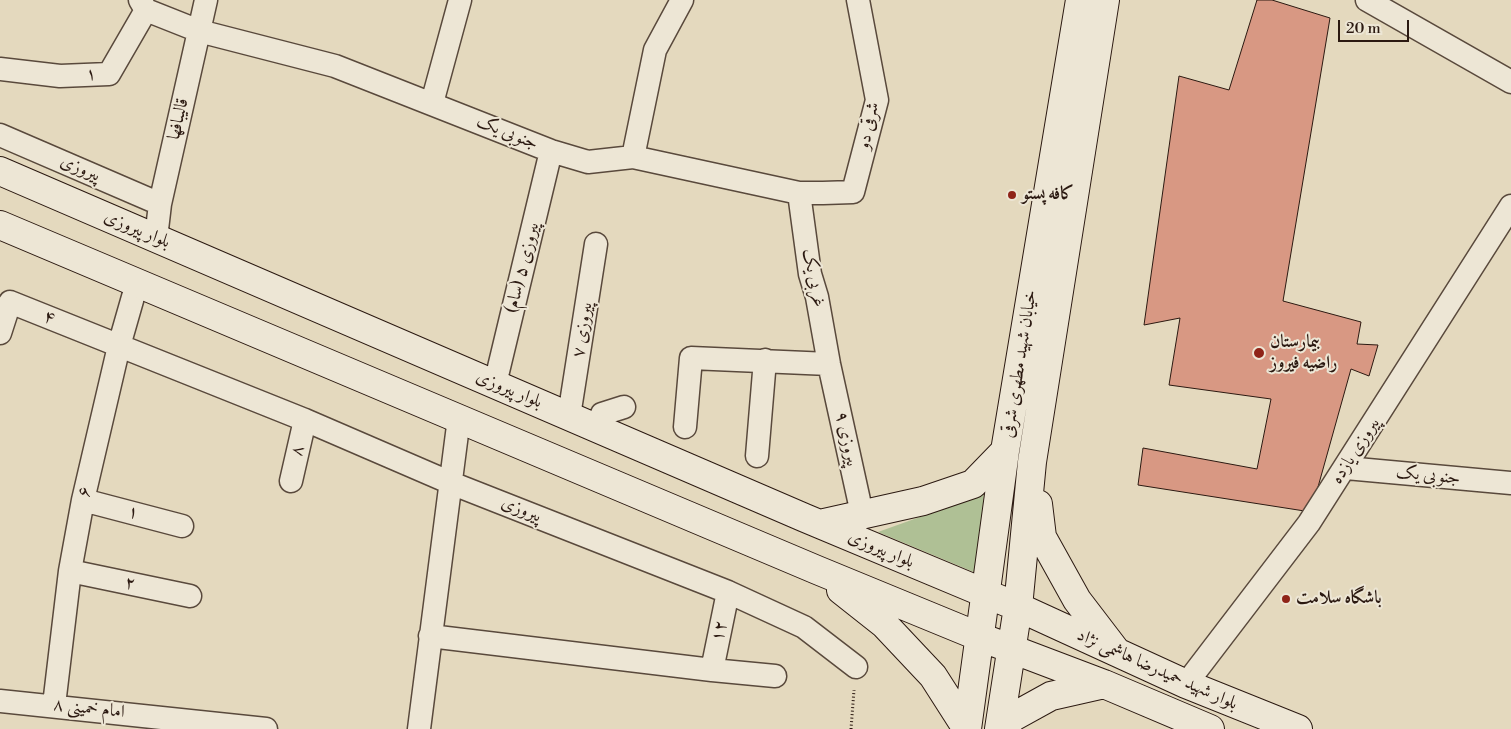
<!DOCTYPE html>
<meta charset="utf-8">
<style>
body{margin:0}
#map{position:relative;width:1511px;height:729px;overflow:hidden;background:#e4d9be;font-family:"Libre Bodoni",serif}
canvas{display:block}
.scale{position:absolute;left:1338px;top:20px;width:71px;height:22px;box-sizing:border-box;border:2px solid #2b1911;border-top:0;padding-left:6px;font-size:15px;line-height:18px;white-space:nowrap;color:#2b1911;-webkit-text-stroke:4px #ede6d5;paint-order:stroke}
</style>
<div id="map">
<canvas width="1511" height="729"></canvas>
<div class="scale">20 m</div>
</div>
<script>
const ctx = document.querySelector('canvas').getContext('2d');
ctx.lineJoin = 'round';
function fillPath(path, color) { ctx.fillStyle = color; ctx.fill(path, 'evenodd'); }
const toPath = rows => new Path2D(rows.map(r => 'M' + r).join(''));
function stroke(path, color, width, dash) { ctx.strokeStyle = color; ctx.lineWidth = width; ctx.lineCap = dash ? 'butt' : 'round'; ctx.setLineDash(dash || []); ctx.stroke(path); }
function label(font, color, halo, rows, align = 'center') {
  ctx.font = font + ' "Libre Bodoni",Amiri,serif'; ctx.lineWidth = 4; ctx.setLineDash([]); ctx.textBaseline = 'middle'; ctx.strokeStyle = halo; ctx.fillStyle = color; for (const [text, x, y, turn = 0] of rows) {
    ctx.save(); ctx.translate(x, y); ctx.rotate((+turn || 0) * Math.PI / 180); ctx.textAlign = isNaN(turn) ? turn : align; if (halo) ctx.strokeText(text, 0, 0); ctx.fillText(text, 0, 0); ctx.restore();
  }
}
const green = toPath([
 [984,494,976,573,878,532]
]);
const building = toPath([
 [1257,0,1272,0,1330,18,1283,301,1361,322,1357,344,1378,345,1369,376,1351,369,1311,512,1138,485,1143,448,1257,469,1271,399,1169,385,1180,318,1144,325,1179,76,1229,90,1257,0]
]);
const path = toPath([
 [851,729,854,690]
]);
const minor = toPath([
 [140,0,146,10,199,31,335,66,551,151,588,162,633,157,799,193,823,193,853,192,877,100,858,0],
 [1367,0,1511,82],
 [0,69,60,76,109,74,146,10],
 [432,103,460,0],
 [0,135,160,204],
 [633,157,655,50,682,0],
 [799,193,810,274,817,297,829,364,862,514],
 [156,238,160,204,206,0],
 [0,333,10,302,305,420,451,483,728,592,804,627,856,667],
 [495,384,551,151],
 [569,416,596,244],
 [685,427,691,358,829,364],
 [596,428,602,414,624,407],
 [757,456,765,360],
 [1346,468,1511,483],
 [291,481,305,420],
 [83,500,182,526],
 [70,571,190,596],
 [430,636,712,670,775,676],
 [712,670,728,592],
 [1186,684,1309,523,1511,206],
 [0,701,266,729],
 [54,705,70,571,83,500,119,346,137,283],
 [419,729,459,418]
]);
const secondary = toPath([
 [0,171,805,518,1018,607,1186,684,1298,729],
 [0,225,817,570,980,637,1104,684,1210,729],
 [1038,504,1042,537,1077,600,1116,651],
 [820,524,923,501,973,484,1005,451],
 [841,590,884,624,933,676,967,729],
 [967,729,1005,451,1080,0],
 [999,729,1018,607,1032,462,1105,0],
 [1001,729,1013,717,1051,696,1104,684]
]);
const markers = [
 [1012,195,5,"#8f2418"],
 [1259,353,6,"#8f2418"],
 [1286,599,5,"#8f2418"]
];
const streetNames = [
 ["۱",91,75,-3],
 ["قالیبافها",179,119,-77],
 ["شرقی دو",869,126,-78],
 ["جنوبی یک",507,133,22],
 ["پیروزی",80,169,23],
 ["بلوار پیروزی",137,230,23],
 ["پیروزی ۵ (سام)",523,268,-76],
 ["غربی یک",813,278,79],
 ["۴",49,318,22],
 ["پیروزی ۷",583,330,-81],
 ["خیابان شهید مطهری شرقی",1020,364,-81],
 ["بلوار پیروزی",509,390,23],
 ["پیروزی ۹",846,439,78],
 ["۸",298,451,-77],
 ["پیروزی یازده",1356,451,-57],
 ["جنوبی یک",1428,476,6],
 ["۶",85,492,-77],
 ["پیروزی",521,510,22],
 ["۱",133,513,15],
 ["بلوار پیروزی",881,550,23],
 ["۲",130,584,12],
 ["۱۲",720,631,-78],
 ["بلوار شهید حمیدرضا هاشمی نژاد",1157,670,24],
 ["امام خمینی ۸",89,709,6]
];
const poiNames = [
 ["کافه پستو",1022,195],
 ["بیمارستان",1270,343],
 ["راضیه فیروز",1270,364],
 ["باشگاه سلامت",1296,599]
];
fillPath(green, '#afc095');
fillPath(building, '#d89883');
stroke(building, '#2b1911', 1);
stroke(minor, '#59493c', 25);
stroke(secondary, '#2b1911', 30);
stroke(path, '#2b1911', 3, [1, 2.5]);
stroke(minor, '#ede6d5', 22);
stroke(secondary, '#ede6d5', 28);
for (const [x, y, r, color] of markers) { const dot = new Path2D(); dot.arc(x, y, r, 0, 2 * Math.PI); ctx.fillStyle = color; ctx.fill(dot); stroke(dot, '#ede6d5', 2); }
label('18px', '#2b1911', '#ede6d5', streetNames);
label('bold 18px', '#2b1911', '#ede6d5', poiNames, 'left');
</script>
